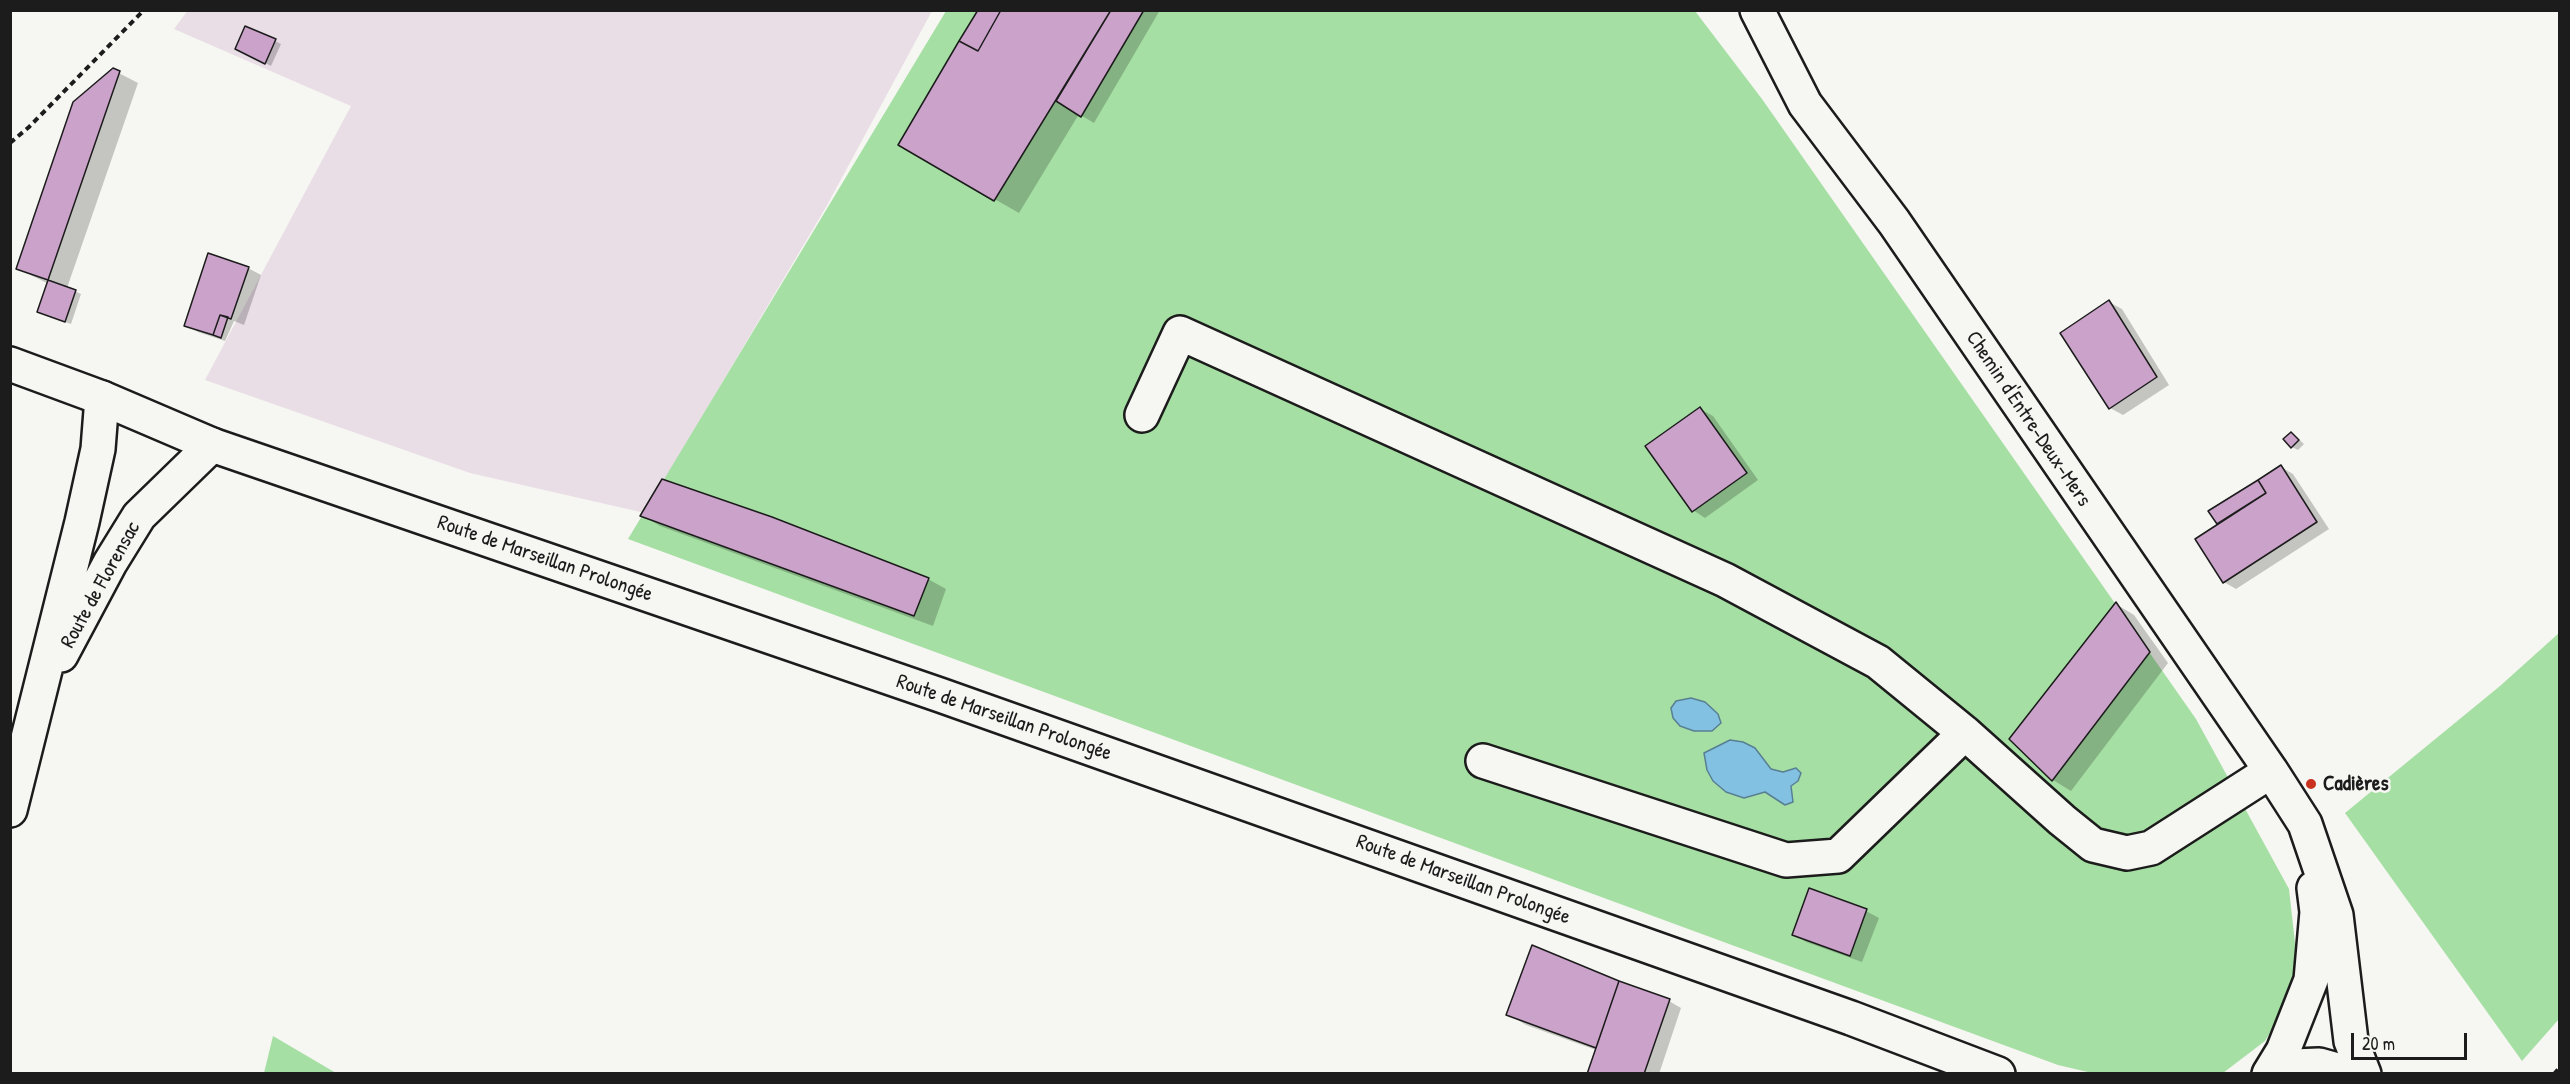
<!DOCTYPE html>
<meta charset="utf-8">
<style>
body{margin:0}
#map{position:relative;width:2570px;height:1084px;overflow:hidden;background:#f6f6f2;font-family:"Patrick Hand",sans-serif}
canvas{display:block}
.frame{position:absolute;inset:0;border:12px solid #1c1c1c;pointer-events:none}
.scale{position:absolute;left:2351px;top:1033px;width:116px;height:27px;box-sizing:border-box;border:3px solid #1c1c1c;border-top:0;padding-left:8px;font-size:18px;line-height:21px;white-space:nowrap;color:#1c1c1c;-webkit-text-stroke:4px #f6f6f2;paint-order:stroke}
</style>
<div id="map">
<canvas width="2570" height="1084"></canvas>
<div class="frame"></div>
<div class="scale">20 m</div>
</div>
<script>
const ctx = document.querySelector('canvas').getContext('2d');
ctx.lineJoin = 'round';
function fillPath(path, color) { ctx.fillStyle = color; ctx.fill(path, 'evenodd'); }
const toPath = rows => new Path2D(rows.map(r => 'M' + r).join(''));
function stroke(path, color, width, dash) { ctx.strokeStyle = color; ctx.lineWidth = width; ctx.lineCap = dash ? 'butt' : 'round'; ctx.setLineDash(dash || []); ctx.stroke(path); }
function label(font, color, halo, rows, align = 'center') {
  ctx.font = font + ' "Patrick Hand",sans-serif'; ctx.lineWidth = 5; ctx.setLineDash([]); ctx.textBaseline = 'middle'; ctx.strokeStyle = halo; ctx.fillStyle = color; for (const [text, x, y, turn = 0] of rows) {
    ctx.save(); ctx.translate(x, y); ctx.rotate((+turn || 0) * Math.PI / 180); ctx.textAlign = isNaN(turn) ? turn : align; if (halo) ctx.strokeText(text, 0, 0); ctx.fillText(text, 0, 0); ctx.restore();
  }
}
const built = toPath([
 [188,10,932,11,826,207,645,513,470,473,205,380,351,106,174,29]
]);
const green = toPath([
 [946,11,1695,11,1762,99,2196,719,2289,889,2298,970,2287,1005,2265,1041,2223,1073,2092,1073,2058,1065,628,539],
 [2559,633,2559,1019,2522,1061,2345,813,2500,686],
 [273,1036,336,1073,264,1073]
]);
const water = toPath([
 [1691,698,1705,702,1718,714,1721,723,1712,731,1694,731,1680,726,1673,718,1671,708,1676,701,1691,698],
 [1730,740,1743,742,1755,748,1771,769,1783,772,1796,768,1801,773,1798,781,1791,786,1793,802,1785,805,1765,792,1744,798,1726,792,1713,781,1707,770,1704,753,1730,740]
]);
const shadow = toPath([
 [979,10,1160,10,1094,123,1079,114,1019,213,900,145],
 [275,41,281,44,271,66,237,48],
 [113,70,138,83,67,288,81,294,71,324,45,315,49,284,18,269],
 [248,268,261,275,244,325,234,321,225,341,198,332,186,325],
 [2109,302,2122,309,2169,385,2123,415,2110,408],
 [1700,409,1713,416,1758,480,1705,518,1693,510],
 [2292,433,2304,444,2298,450,2292,447],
 [2281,467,2293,474,2329,529,2236,589,2224,582,2218,523],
 [642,515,928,579,946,589,933,626,660,526],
 [2116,604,2134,615,2168,663,2071,791,2053,780,2011,739],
 [1866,911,1879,918,1862,962,1806,942,1793,934],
 [1669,1001,1681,1008,1659,1074,1587,1074,1596,1050,1526,1025,1508,1014]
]);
const building = toPath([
 [978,10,1001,10,978,51,959,41,978,10],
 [1001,10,1111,10,994,201,898,145,959,41,978,51,1001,10],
 [1111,10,1144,10,1081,117,1056,101,1111,10],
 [245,26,276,39,265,64,235,49,245,26],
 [113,68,120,71,48,280,16,269,73,102,113,68],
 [208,253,249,267,231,319,220,315,213,335,184,326,208,253],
 [48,280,76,290,65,322,37,312,48,280],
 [2109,300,2157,377,2109,409,2060,333,2109,300],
 [220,315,228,317,221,338,213,335,220,315],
 [1700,407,1747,473,1692,512,1645,446,1700,407],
 [2291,432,2299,440,2291,448,2283,439,2291,432],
 [2281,465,2317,522,2223,583,2195,539,2266,493,2258,480,2281,465],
 [662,479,772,517,929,578,914,616,640,516,662,479],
 [2258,480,2266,493,2217,524,2208,511,2258,480],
 [2116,602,2150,652,2052,781,2009,739,2116,602],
 [1809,888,1867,909,1850,956,1792,935,1809,888],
 [1532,945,1619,981,1596,1048,1506,1015,1532,945],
 [1619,981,1670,999,1644,1074,1587,1074,1619,981]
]);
const path = toPath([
 [10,143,29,127,144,10],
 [2554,1074,2560,1067]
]);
const minor = toPath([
 [1757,10,1805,104,1894,222,2271,771,2305,824,2336,915,2351,1041,2364,1074],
 [1142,415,1180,333,1725,580,1878,662,1965,733,2062,820,2093,845,2127,853,2151,848,2271,771],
 [61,655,110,563,139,516,212,445],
 [1483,761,1786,860,1838,856,1965,733],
 [10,810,82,522,98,449,102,398],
 [2269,1074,2283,1051,2311,980,2317,912,2314,888]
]);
const major = toPath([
 [10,364,102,398,212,445,940,695,1851,1018,1998,1074],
 [2270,1074,2294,1066,2319,1065,2351,1074]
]);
const markers = [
 [2311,784,6,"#c8321e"]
];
const streetNames = [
 ["Chemin d'Entre-Deux-Mers",2028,419,56],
 ["Route de Marseillan Prolongée",545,559,19],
 ["Route de Florensac",101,585,-61],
 ["Route de Marseillan Prolongée",1004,718,19],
 ["Route de Marseillan Prolongée",1463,880,20]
];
const poiNames = [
 ["Cadières",2323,784]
];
fillPath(built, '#e9dde6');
fillPath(green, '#a6dfa4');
fillPath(water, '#82c1e2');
stroke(water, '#597f93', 1.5);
fillPath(shadow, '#0003');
fillPath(building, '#cba2c9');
stroke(building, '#1c1c1c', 1.5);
stroke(minor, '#1c1c1c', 38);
stroke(major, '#1c1c1c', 38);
stroke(path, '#1c1c1c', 4, [6, 4.5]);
stroke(minor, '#f6f6f2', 33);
stroke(major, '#f6f6f2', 33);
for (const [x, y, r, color] of markers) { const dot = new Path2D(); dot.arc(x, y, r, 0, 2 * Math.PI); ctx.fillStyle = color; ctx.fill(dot); stroke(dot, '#f6f6f2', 2); }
label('21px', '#1c1c1c', '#f6f6f2', streetNames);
label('bold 21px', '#1c1c1c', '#f6f6f2', poiNames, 'left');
</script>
